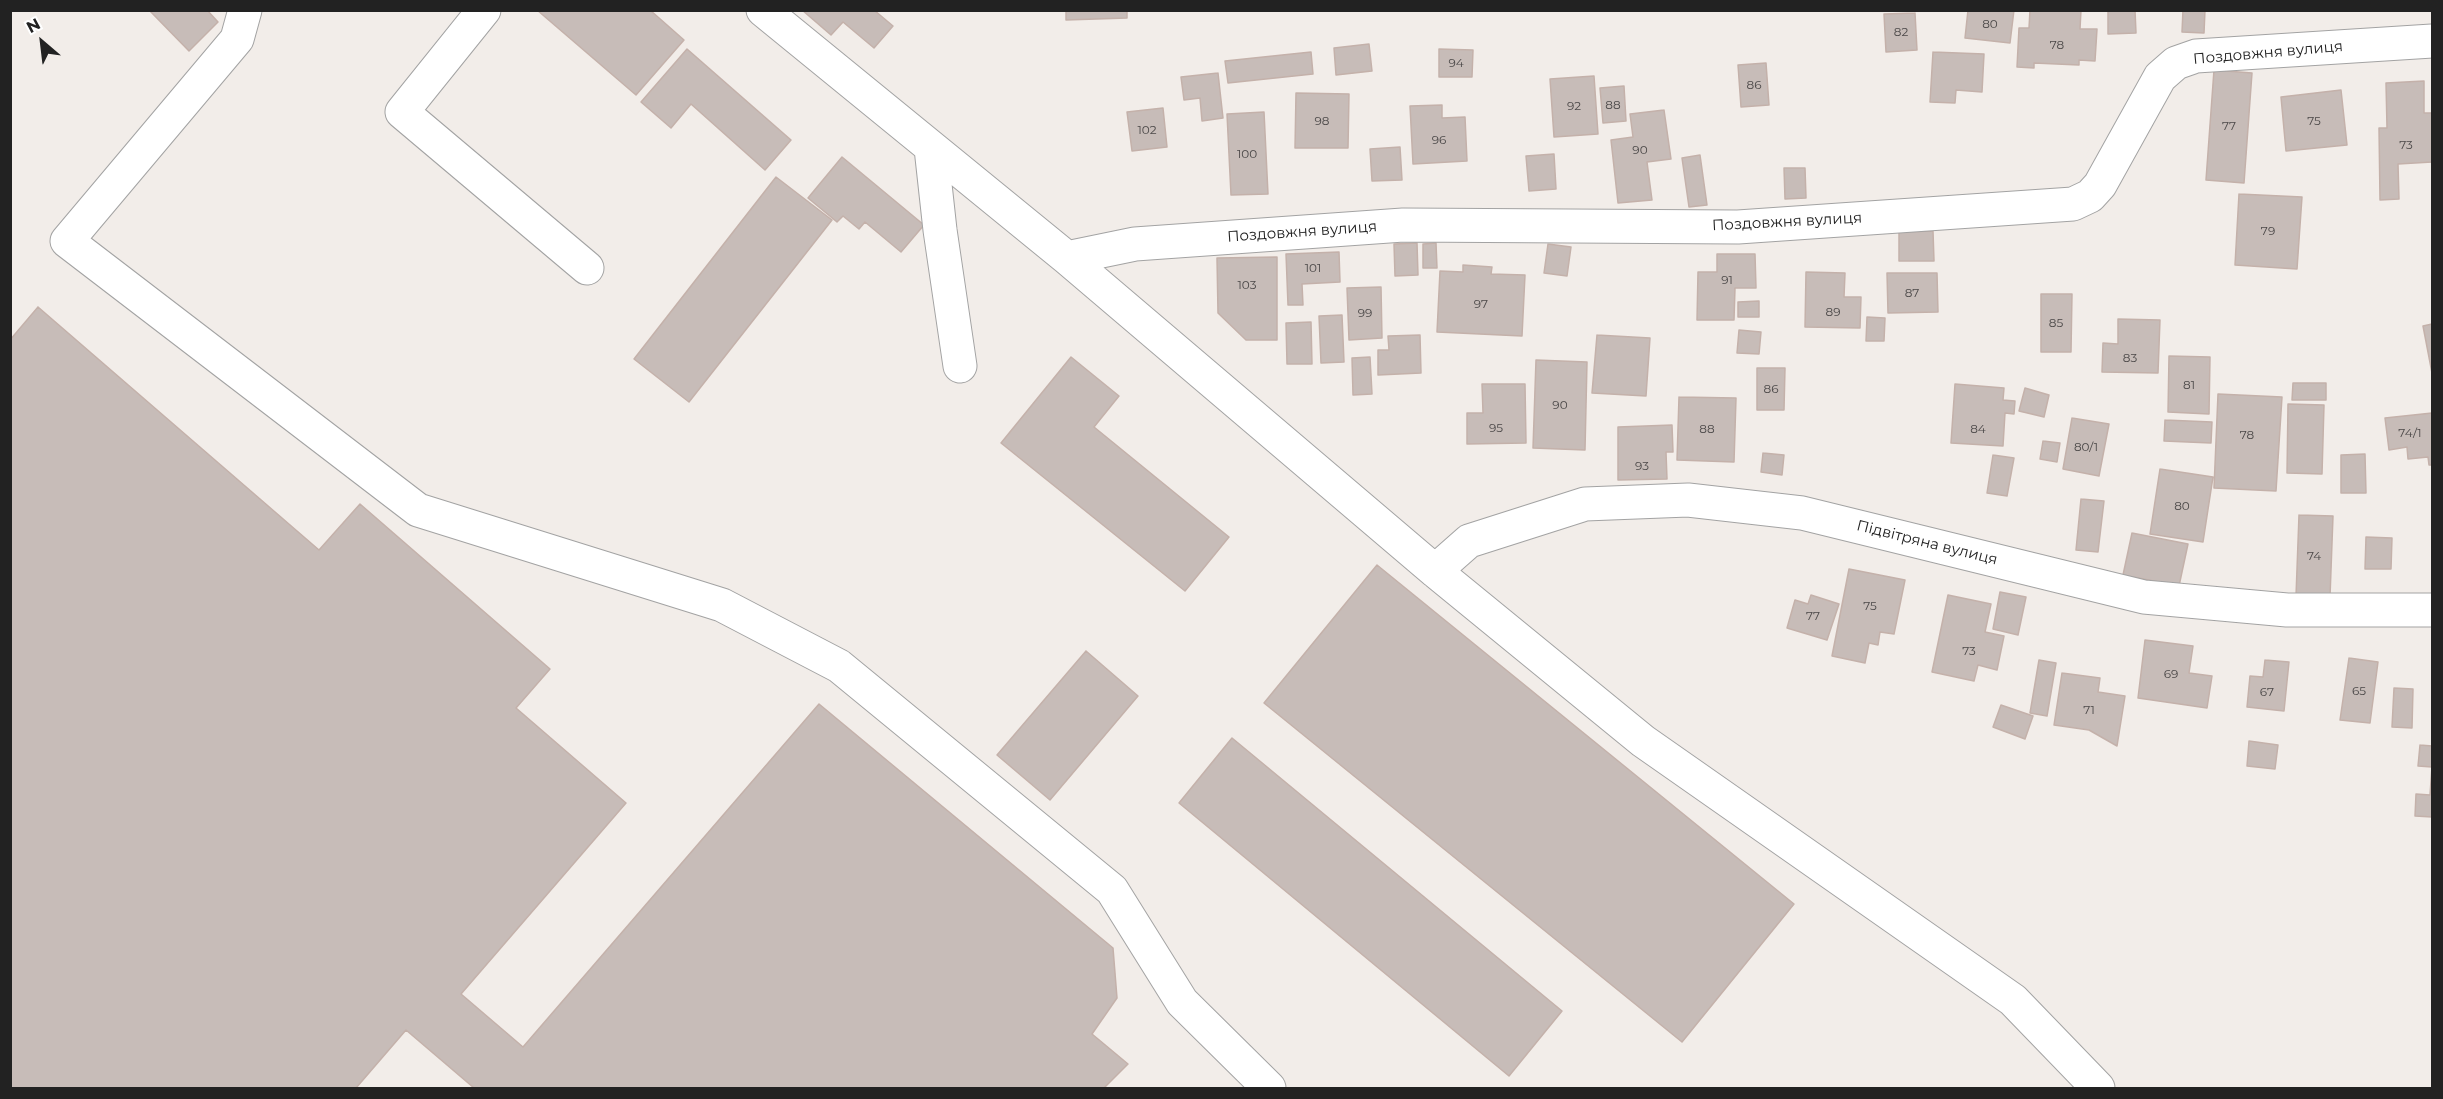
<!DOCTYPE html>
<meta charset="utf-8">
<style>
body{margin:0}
#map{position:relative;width:2443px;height:1099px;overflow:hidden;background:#f2ede9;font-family:Montserrat,sans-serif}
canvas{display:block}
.frame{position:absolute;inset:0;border:12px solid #222;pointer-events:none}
.north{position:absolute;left:12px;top:12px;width:60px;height:60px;-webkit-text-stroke:4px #fff;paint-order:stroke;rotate:332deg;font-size:16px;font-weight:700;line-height:24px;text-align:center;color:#222}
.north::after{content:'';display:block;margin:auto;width:21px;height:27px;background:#222;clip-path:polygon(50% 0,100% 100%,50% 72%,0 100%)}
</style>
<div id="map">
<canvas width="2443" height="1099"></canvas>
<div class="frame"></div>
<div class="north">N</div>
</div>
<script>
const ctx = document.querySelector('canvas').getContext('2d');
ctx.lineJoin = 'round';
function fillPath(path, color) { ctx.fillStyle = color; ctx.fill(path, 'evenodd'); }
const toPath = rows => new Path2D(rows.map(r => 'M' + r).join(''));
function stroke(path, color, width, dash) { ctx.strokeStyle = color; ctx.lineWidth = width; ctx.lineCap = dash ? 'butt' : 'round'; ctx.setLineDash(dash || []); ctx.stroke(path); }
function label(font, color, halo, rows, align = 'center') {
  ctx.font = font + ' Montserrat,sans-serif'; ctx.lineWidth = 6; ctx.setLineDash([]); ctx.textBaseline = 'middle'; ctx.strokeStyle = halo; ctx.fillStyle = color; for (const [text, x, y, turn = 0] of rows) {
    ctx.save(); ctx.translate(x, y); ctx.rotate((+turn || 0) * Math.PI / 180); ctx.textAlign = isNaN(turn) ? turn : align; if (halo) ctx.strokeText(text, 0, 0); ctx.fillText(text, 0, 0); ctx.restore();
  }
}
const building = toPath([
 [149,10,207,10,218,22,189,51,149,10],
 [537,10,650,10,684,40,636,95,537,10],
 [802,10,874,10,893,26,874,48,843,22,831,35,802,10],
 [1066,10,1127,10,1127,18,1066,20,1066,10],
 [1968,10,2014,10,2010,43,1965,38,1968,10],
 [2030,10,2081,10,2080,29,2097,29,2095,61,2079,60,2079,65,2034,63,2034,68,2017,67,2019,28,2029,28,2030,10],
 [2108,10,2135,10,2136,33,2108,34,2108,10],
 [2183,10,2205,10,2204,33,2182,32,2183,10],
 [1915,13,1917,50,1886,52,1884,14,1915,13],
 [1369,44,1372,71,1336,75,1334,48,1369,44],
 [687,49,791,140,765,170,691,104,671,128,641,102,687,49],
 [1439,49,1473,50,1472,77,1439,77,1439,49],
 [1311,52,1313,74,1228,83,1225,61,1311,52],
 [1933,52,1984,54,1982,92,1956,90,1955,103,1930,102,1933,52],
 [1766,63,1769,105,1741,107,1738,65,1766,63],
 [2214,70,2252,73,2244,183,2206,180,2214,70],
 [1218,73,1223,118,1202,121,1200,98,1184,100,1181,77,1218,73],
 [1594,76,1598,134,1554,137,1550,79,1594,76],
 [2424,81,2424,113,2432,113,2432,162,2398,164,2399,199,2380,200,2379,128,2387,128,2386,83,2424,81],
 [1624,86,1626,121,1603,123,1600,88,1624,86],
 [2341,90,2347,145,2286,151,2281,97,2341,90],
 [1296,93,1349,94,1348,148,1295,148,1296,93],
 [1442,105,1442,118,1465,117,1467,161,1413,164,1410,106,1442,105],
 [1163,108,1167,147,1132,151,1127,112,1163,108],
 [1664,110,1671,159,1647,162,1652,200,1618,203,1611,140,1633,137,1630,114,1664,110],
 [1264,112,1268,194,1231,195,1227,114,1264,112],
 [1400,147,1402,180,1372,181,1370,149,1400,147],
 [1554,154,1556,189,1529,191,1526,156,1554,154],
 [1700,155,1707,205,1689,207,1682,158,1700,155],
 [842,157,924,225,901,252,865,222,859,229,843,216,837,222,808,198,842,157],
 [1784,168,1805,168,1806,198,1785,199,1784,168],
 [776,177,832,220,689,402,634,359,776,177],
 [2239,194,2302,197,2297,269,2235,265,2239,194],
 [1933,231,1934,261,1899,261,1899,232,1933,231],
 [1417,243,1418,275,1395,276,1394,244,1417,243],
 [1436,243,1437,268,1423,268,1423,244,1436,243],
 [1548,244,1571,247,1567,276,1544,273,1548,244],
 [1339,252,1340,282,1302,284,1303,305,1288,305,1286,254,1339,252],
 [1717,254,1755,254,1756,288,1735,288,1734,320,1697,320,1698,272,1717,272,1717,254],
 [1277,257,1277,340,1246,340,1218,313,1217,258,1277,257],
 [1463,265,1492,267,1491,274,1525,275,1522,336,1437,332,1440,271,1463,272,1463,265],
 [1806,272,1845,273,1844,297,1861,297,1860,328,1805,327,1806,272],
 [1887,273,1937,273,1938,312,1888,313,1887,273],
 [1381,287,1382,338,1349,340,1347,288,1381,287],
 [2041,294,2072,294,2071,352,2041,352,2041,294],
 [1759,301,1759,317,1738,317,1738,302,1759,301],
 [38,307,319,550,360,504,550,669,516,708,626,803,461,994,523,1047,819,704,1113,948,1117,998,1092,1034,1128,1064,1104,1088,474,1088,406,1030,356,1088,10,1088,10,340,38,307],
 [1342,315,1344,362,1321,363,1319,316,1342,315],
 [1867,317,1885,318,1884,341,1866,341,1867,317],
 [2118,319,2160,320,2158,373,2102,372,2103,343,2118,344,2118,319],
 [1311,322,1312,364,1287,364,1286,323,1311,322],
 [2432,324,2432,373,2423,326,2432,324],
 [1739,330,1761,332,1759,354,1737,353,1739,330],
 [1420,335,1421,373,1378,375,1378,350,1389,350,1388,336,1420,335],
 [1597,335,1650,338,1646,396,1592,393,1597,335],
 [2169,356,2210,357,2209,414,2168,412,2169,356],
 [1071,357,1119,396,1094,427,1229,537,1185,591,1001,443,1071,357],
 [1370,357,1372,394,1353,395,1352,358,1370,357],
 [1536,360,1587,362,1585,450,1533,448,1536,360],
 [1757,368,1785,368,1784,410,1757,410,1757,368],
 [2293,383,2326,383,2326,400,2292,400,2293,383],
 [1482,384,1525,384,1526,443,1467,444,1467,413,1483,413,1482,384],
 [1955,384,2004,388,2003,400,2015,401,2014,414,2005,413,2003,446,1951,443,1955,384],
 [2025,388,2049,395,2044,417,2019,411,2025,388],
 [2218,394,2282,397,2276,491,2214,488,2218,394],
 [1679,397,1736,398,1734,462,1677,460,1679,397],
 [2288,404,2324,405,2322,474,2287,473,2288,404],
 [2432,413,2432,465,2429,465,2428,457,2408,459,2407,447,2389,450,2385,418,2432,413],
 [2072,418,2109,424,2099,476,2063,469,2072,418],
 [2165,420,2212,422,2211,443,2164,441,2165,420],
 [1672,425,1673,452,1666,452,1667,479,1618,480,1618,427,1672,425],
 [2043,441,2060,443,2057,462,2040,459,2043,441],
 [1763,453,1784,455,1782,475,1761,472,1763,453],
 [2365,454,2366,493,2341,493,2341,455,2365,454],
 [1993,455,2014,458,2007,496,1987,493,1993,455],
 [2160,469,2213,477,2203,542,2150,534,2160,469],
 [2081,499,2104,501,2098,552,2076,550,2081,499],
 [2299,515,2333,516,2330,597,2296,596,2299,515],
 [2132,533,2188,544,2179,586,2123,575,2132,533],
 [2366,537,2392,538,2391,569,2365,569,2366,537],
 [1377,565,1794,904,1682,1042,1264,703,1377,565],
 [1849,569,1905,580,1894,634,1880,632,1878,645,1869,643,1865,663,1832,656,1849,569],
 [2000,592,2026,597,2018,635,1993,629,2000,592],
 [1811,595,1839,604,1827,640,1787,628,1795,600,1808,604,1811,595],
 [1948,595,1991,604,1985,632,2004,636,1997,670,1978,665,1974,681,1932,672,1948,595],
 [2145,640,2193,646,2189,673,2212,676,2207,708,2138,698,2145,640],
 [1086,651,1138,696,1050,800,997,755,1086,651],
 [2349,658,2378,662,2370,723,2340,720,2349,658],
 [2039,660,2056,663,2047,716,2030,713,2039,660],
 [2265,660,2289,662,2284,711,2247,707,2250,676,2263,677,2265,660],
 [2062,673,2100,678,2098,692,2125,696,2117,746,2089,730,2054,725,2062,673],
 [2394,688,2413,689,2412,728,2392,727,2394,688],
 [2001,705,2033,716,2025,739,1993,727,2001,705],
 [1232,738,1562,1011,1509,1076,1179,803,1232,738],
 [2249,741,2278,745,2275,769,2247,766,2249,741],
 [2420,745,2432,746,2432,817,2415,816,2416,794,2430,795,2432,767,2418,766,2420,745]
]);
const minor = toPath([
 [245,10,237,39,67,241,418,510,722,605,839,666,1112,890,1182,1002,1269,1088],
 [484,10,402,112,587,268],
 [763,10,1067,258,1435,571,1643,741,2013,1000,2098,1088],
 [931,148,940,230,960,366],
 [1067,258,1135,244,1403,225,1738,227,2073,204,2090,196,2100,185,2160,77,2176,63,2196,56,2432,41],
 [1435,571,1469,541,1585,504,1688,500,1802,513,2144,597,2287,610,2432,610]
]);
const numberNames = [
 ["80",1990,24],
 ["82",1901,32],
 ["78",2057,45],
 ["94",1456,63],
 ["86",1754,85],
 ["88",1613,105],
 ["92",1574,106],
 ["98",1322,121],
 ["75",2314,121],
 ["77",2229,126],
 ["102",1147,130],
 ["96",1439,140],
 ["73",2406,145],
 ["90",1640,150],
 ["100",1247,154],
 ["79",2268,231],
 ["101",1313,268],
 ["91",1727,280],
 ["103",1247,285],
 ["87",1912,293],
 ["97",1481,304],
 ["89",1833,312],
 ["99",1365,313],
 ["85",2056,323],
 ["83",2130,358],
 ["81",2189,385],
 ["86",1771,389],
 ["90",1560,405],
 ["95",1496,428],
 ["88",1707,429],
 ["84",1978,429],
 ["74/1",2410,433],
 ["78",2247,435],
 ["80/1",2086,447],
 ["93",1642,466],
 ["80",2182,506],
 ["74",2314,556],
 ["75",1870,606],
 ["77",1813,616],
 ["73",1969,651],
 ["69",2171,674],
 ["65",2359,691],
 ["67",2267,692],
 ["71",2089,710]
];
const streetNames = [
 ["Поздовжня вулиця",2268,53,-5],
 ["Поздовжня вулиця",1787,222,-3],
 ["Поздовжня вулиця",1302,232,-4],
 ["Підвітряна вулиця",1927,543,14]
];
fillPath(building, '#c7bcb8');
stroke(building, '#c4b1aa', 1.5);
stroke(minor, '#a3a3a3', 35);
stroke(minor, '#fff', 33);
label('12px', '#4b4848', null, numberNames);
label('15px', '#222', '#fff', streetNames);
</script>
